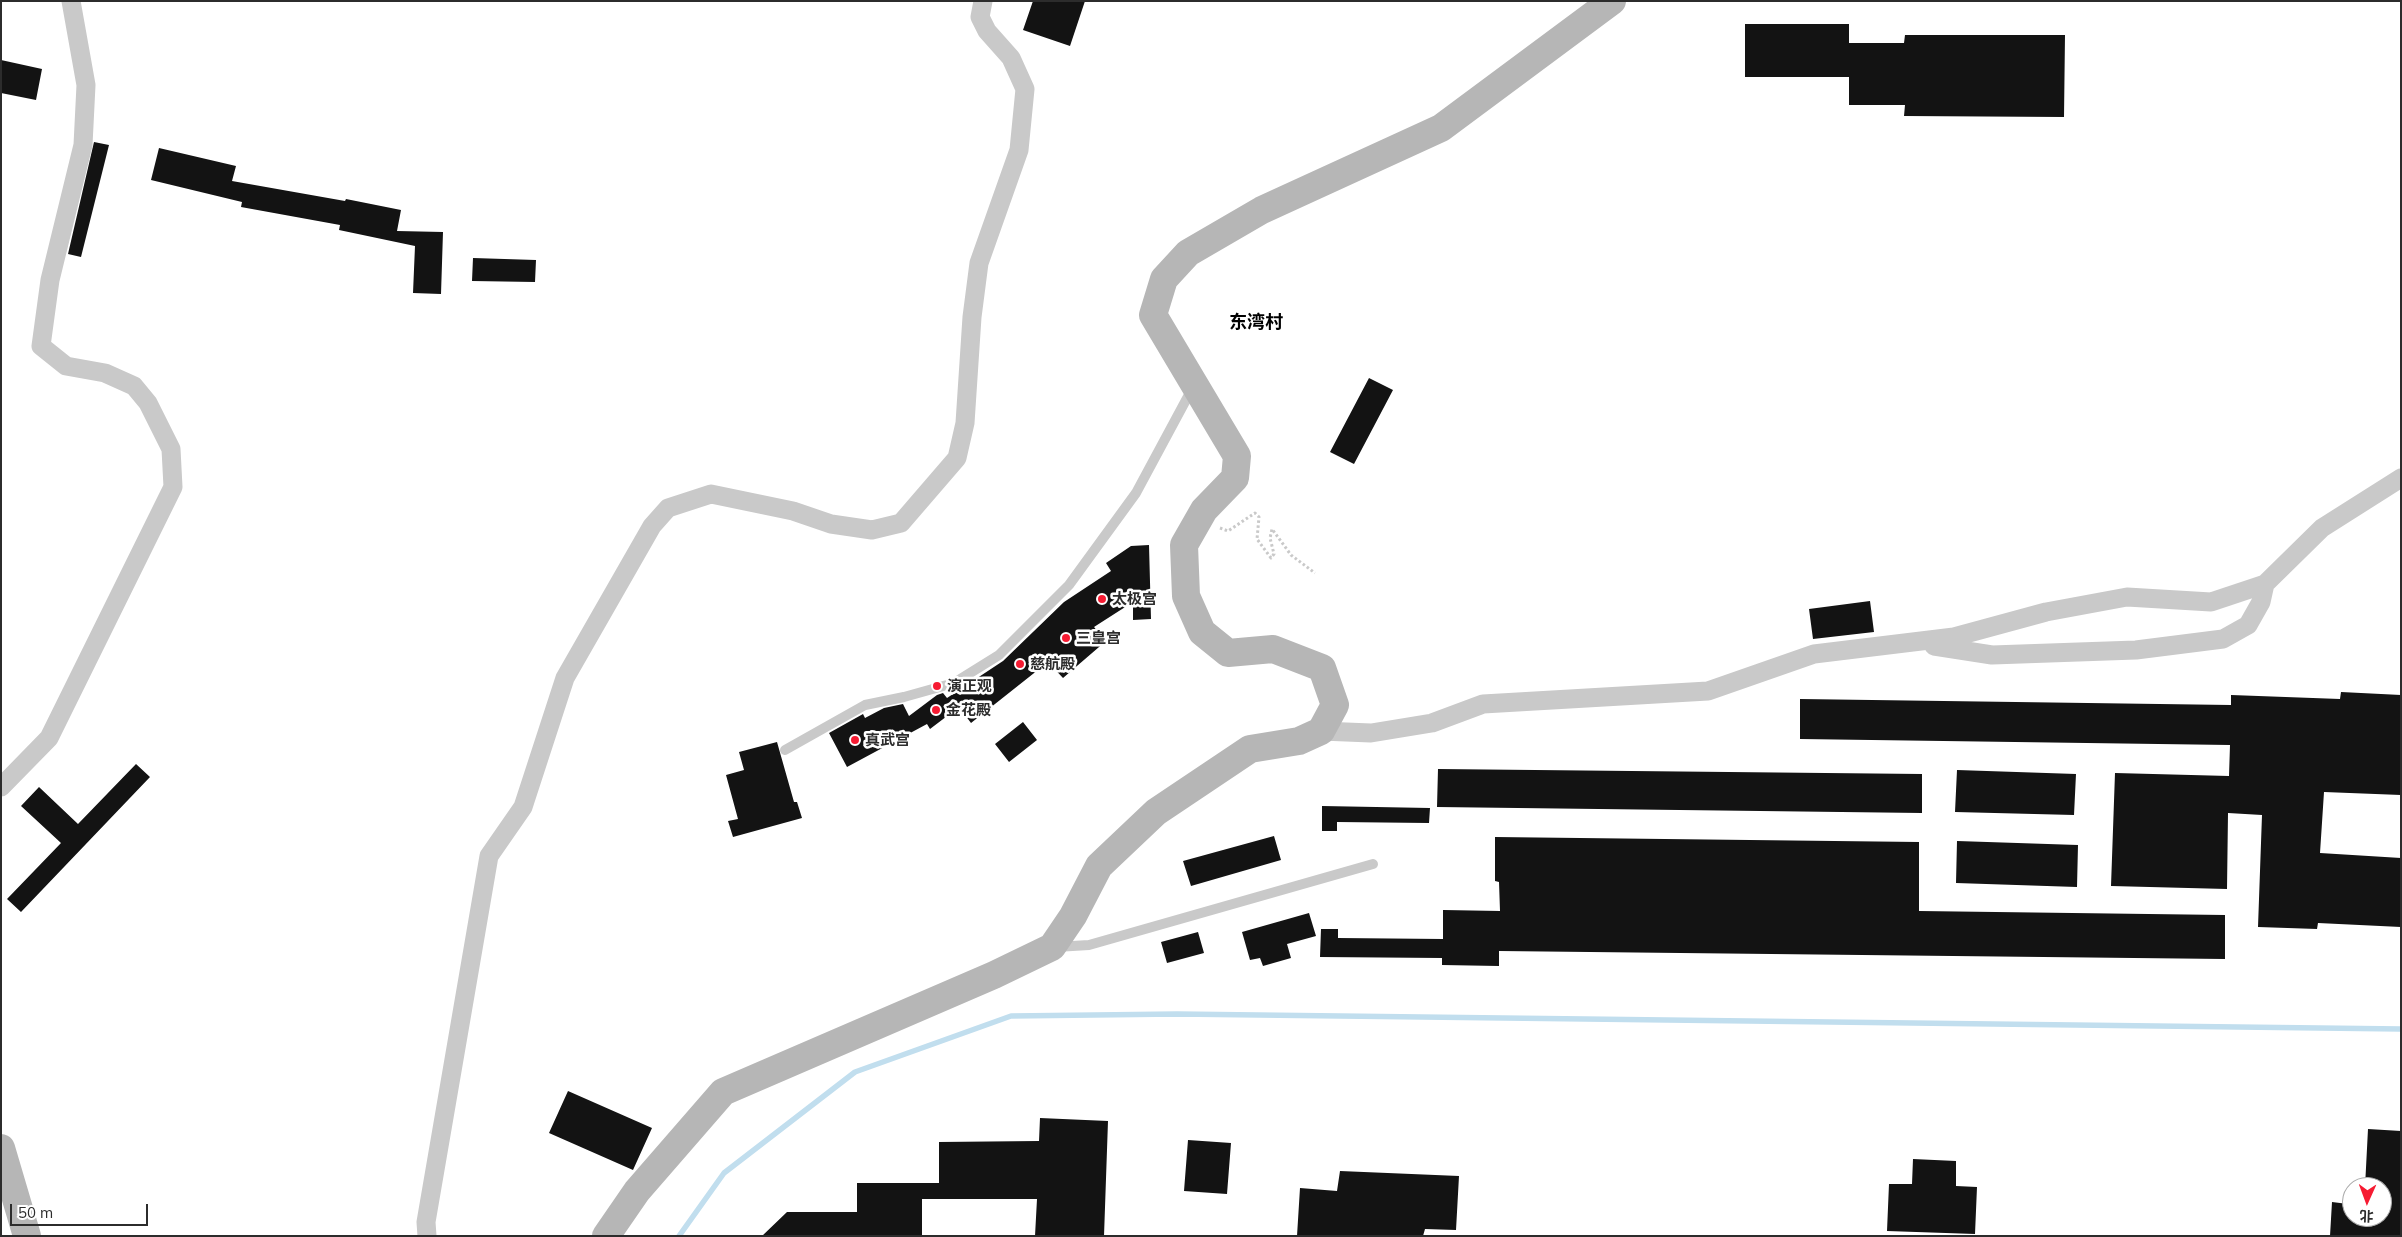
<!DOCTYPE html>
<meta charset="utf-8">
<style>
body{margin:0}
#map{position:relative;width:2402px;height:1237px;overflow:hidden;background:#fff;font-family:Mulish,"Noto Sans SC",sans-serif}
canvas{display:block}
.frame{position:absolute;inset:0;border:2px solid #2c2c2c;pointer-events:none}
.north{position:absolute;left:2342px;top:1177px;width:50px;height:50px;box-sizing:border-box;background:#fff;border:1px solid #ababab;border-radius:50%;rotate:182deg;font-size:14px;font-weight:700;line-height:20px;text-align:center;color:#2c2c2c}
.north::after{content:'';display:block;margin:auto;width:18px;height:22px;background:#f61b32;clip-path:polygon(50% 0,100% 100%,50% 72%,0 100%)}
.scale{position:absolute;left:10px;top:1204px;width:138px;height:22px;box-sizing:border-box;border:2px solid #2c2c2c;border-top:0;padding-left:6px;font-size:15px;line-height:18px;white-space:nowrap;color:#2c2c2c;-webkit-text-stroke:4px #fff;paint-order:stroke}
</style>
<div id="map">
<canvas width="2402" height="1237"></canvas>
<div class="frame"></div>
<div class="north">北</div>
<div class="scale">50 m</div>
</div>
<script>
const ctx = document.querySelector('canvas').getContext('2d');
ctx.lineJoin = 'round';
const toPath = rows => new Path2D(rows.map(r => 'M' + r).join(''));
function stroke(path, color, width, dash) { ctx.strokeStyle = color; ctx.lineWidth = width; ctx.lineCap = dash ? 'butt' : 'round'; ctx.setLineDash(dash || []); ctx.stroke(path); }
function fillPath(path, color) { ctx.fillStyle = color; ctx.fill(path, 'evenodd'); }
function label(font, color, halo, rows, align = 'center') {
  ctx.font = font + ' Mulish,"Noto Sans SC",sans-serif'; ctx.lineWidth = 5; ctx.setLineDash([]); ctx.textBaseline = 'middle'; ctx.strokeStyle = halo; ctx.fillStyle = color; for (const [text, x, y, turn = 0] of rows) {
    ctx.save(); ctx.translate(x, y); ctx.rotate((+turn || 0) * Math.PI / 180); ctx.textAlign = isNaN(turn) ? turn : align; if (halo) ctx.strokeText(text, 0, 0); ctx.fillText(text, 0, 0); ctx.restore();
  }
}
const stream = toPath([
 [679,1236,724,1173,855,1072,1011,1016,1177,1014,2401,1029]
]);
const building = toPath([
 [1033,1,1085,1,1070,46,1023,30],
 [1745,24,1849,24,1849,43,1904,43,1905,35,2065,35,2064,117,1904,116,1905,105,1849,105,1849,77,1745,77],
 [1,60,42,69,36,100,1,93],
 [94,142,109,145,81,257,68,254],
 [159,148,236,166,232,181,345,201,346,199,401,210,397,231,443,232,441,294,413,293,415,246,339,230,340,225,241,207,242,202,151,180],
 [473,258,536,260,535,282,472,281],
 [1369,378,1393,390,1354,464,1330,452],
 [1149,545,1151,619,1133,620,1133,602,1094,627,1106,641,1063,678,1048,662,971,723,959,707,930,729,927,724,847,767,829,733,863,714,865,718,884,708,903,704,909,716,937,695,943,693,947,698,1003,661,1064,602,1111,571,1106,563,1131,546],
 [1870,601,1874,632,1813,639,1809,609],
 [2341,692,2401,695,2401,795,2324,792,2320,853,2401,858,2401,927,2318,923,2317,929,2258,927,2262,815,2228,813,2227,889,2111,886,2115,773,2229,776,2230,745,1800,739,1800,699,2231,705,2231,695,2340,699],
 [1023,722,1037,740,1009,762,995,744],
 [777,742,794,802,797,802,802,818,733,837,728,821,738,819,726,775,744,770,739,752],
 [136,764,150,777,21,912,7,899,61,843,21,806,39,787,78,824],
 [1438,769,1922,774,1922,813,1437,807],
 [1957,770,2076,774,2074,815,1955,812],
 [1322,806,1430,808,1429,823,1337,822,1337,831,1322,831],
 [1274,836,1281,860,1191,886,1183,861],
 [1495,837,1919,842,1919,911,2225,915,2225,959,1499,951,1499,966,1442,965,1442,958,1320,957,1321,929,1338,929,1338,938,1443,939,1443,910,1500,911,1499,882,1495,881],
 [1957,841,2078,845,2077,887,1956,883],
 [1309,913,1316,936,1287,944,1291,958,1263,966,1260,958,1250,960,1242,932],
 [1198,932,1204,953,1167,963,1161,942],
 [568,1091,652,1128,633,1170,549,1133],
 [1040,1118,1108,1121,1104,1236,1035,1236,1037,1199,922,1199,922,1236,762,1236,787,1212,857,1212,857,1183,939,1183,939,1142,1039,1141],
 [2368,1129,2401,1131,2401,1236,2330,1236,2332,1202,2348,1204,2347,1217,2382,1217,2382,1187,2365,1187],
 [1188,1140,1231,1143,1227,1194,1184,1191],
 [1913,1159,1956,1161,1956,1186,1977,1187,1975,1234,1887,1231,1889,1184,1912,1184],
 [1340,1171,1459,1176,1456,1230,1425,1229,1423,1236,1297,1236,1300,1188,1337,1191]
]);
const path = toPath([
 [1220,528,1228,531,1255,513,1259,517,1257,539,1271,558,1274,554,1270,538,1272,529,1291,555,1315,573]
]);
const lane = toPath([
 [785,750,865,705,904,697,954,683,999,655,1069,585,1136,493,1193,387],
 [1056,947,1089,945,1373,864]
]);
const street = toPath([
 [1934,646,1992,655,2136,650,2223,639,2248,625,2261,602,2265,584],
 [1321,731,1371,733,1432,723,1483,704,1708,691,1814,654,1954,637,2046,612,2127,597,2211,602,2265,584,2322,528,2401,478],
 [1,787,49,738,173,487,171,449,148,403,134,386,105,373,66,366,41,346,50,280,83,145,86,85,71,1],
 [427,1236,426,1222,489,856,523,807,565,678,652,526,668,508,711,494,793,511,831,524,872,530,901,523,957,458,965,423,972,317,979,263,1019,150,1025,89,1011,58,987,31,980,17,983,1]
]);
const secondary = toPath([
 [1,1148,27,1236],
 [606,1236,637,1191,723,1092,994,975,1052,947,1073,916,1099,866,1156,812,1250,749,1299,741,1321,731,1335,705,1322,668,1273,649,1228,653,1202,632,1186,596,1184,545,1204,510,1235,478,1237,456,1153,315,1164,279,1188,253,1262,210,1441,128,1612,1]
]);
const markers = [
 [1102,599,5,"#f61b32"],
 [1066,638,5,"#f61b32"],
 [1020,664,5,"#f61b32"],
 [937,686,5,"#f61b32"],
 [936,710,5,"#f61b32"],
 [855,740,5,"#f61b32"]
];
const poiNames = [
 ["太极宫",1112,599],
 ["三皇宫",1076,638],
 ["慈航殿",1030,664],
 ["演正观",947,686],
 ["金花殿",946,710],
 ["真武宫",865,740]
];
const quarterNames = [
 ["东湾村",1256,323]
];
stroke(stream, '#c1deee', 5.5);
fillPath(building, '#131313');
stroke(path, '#c9c9c9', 3, [2.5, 2.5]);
stroke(lane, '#c9c9c9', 10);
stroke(street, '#c9c9c9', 19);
stroke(secondary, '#b6b6b6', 28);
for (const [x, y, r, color] of markers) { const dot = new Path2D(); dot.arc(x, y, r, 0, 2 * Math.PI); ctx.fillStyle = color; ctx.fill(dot); stroke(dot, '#fff', 2); }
label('bold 15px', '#2c2c2c', '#fff', poiNames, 'left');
label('bold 18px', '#000', '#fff', quarterNames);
</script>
